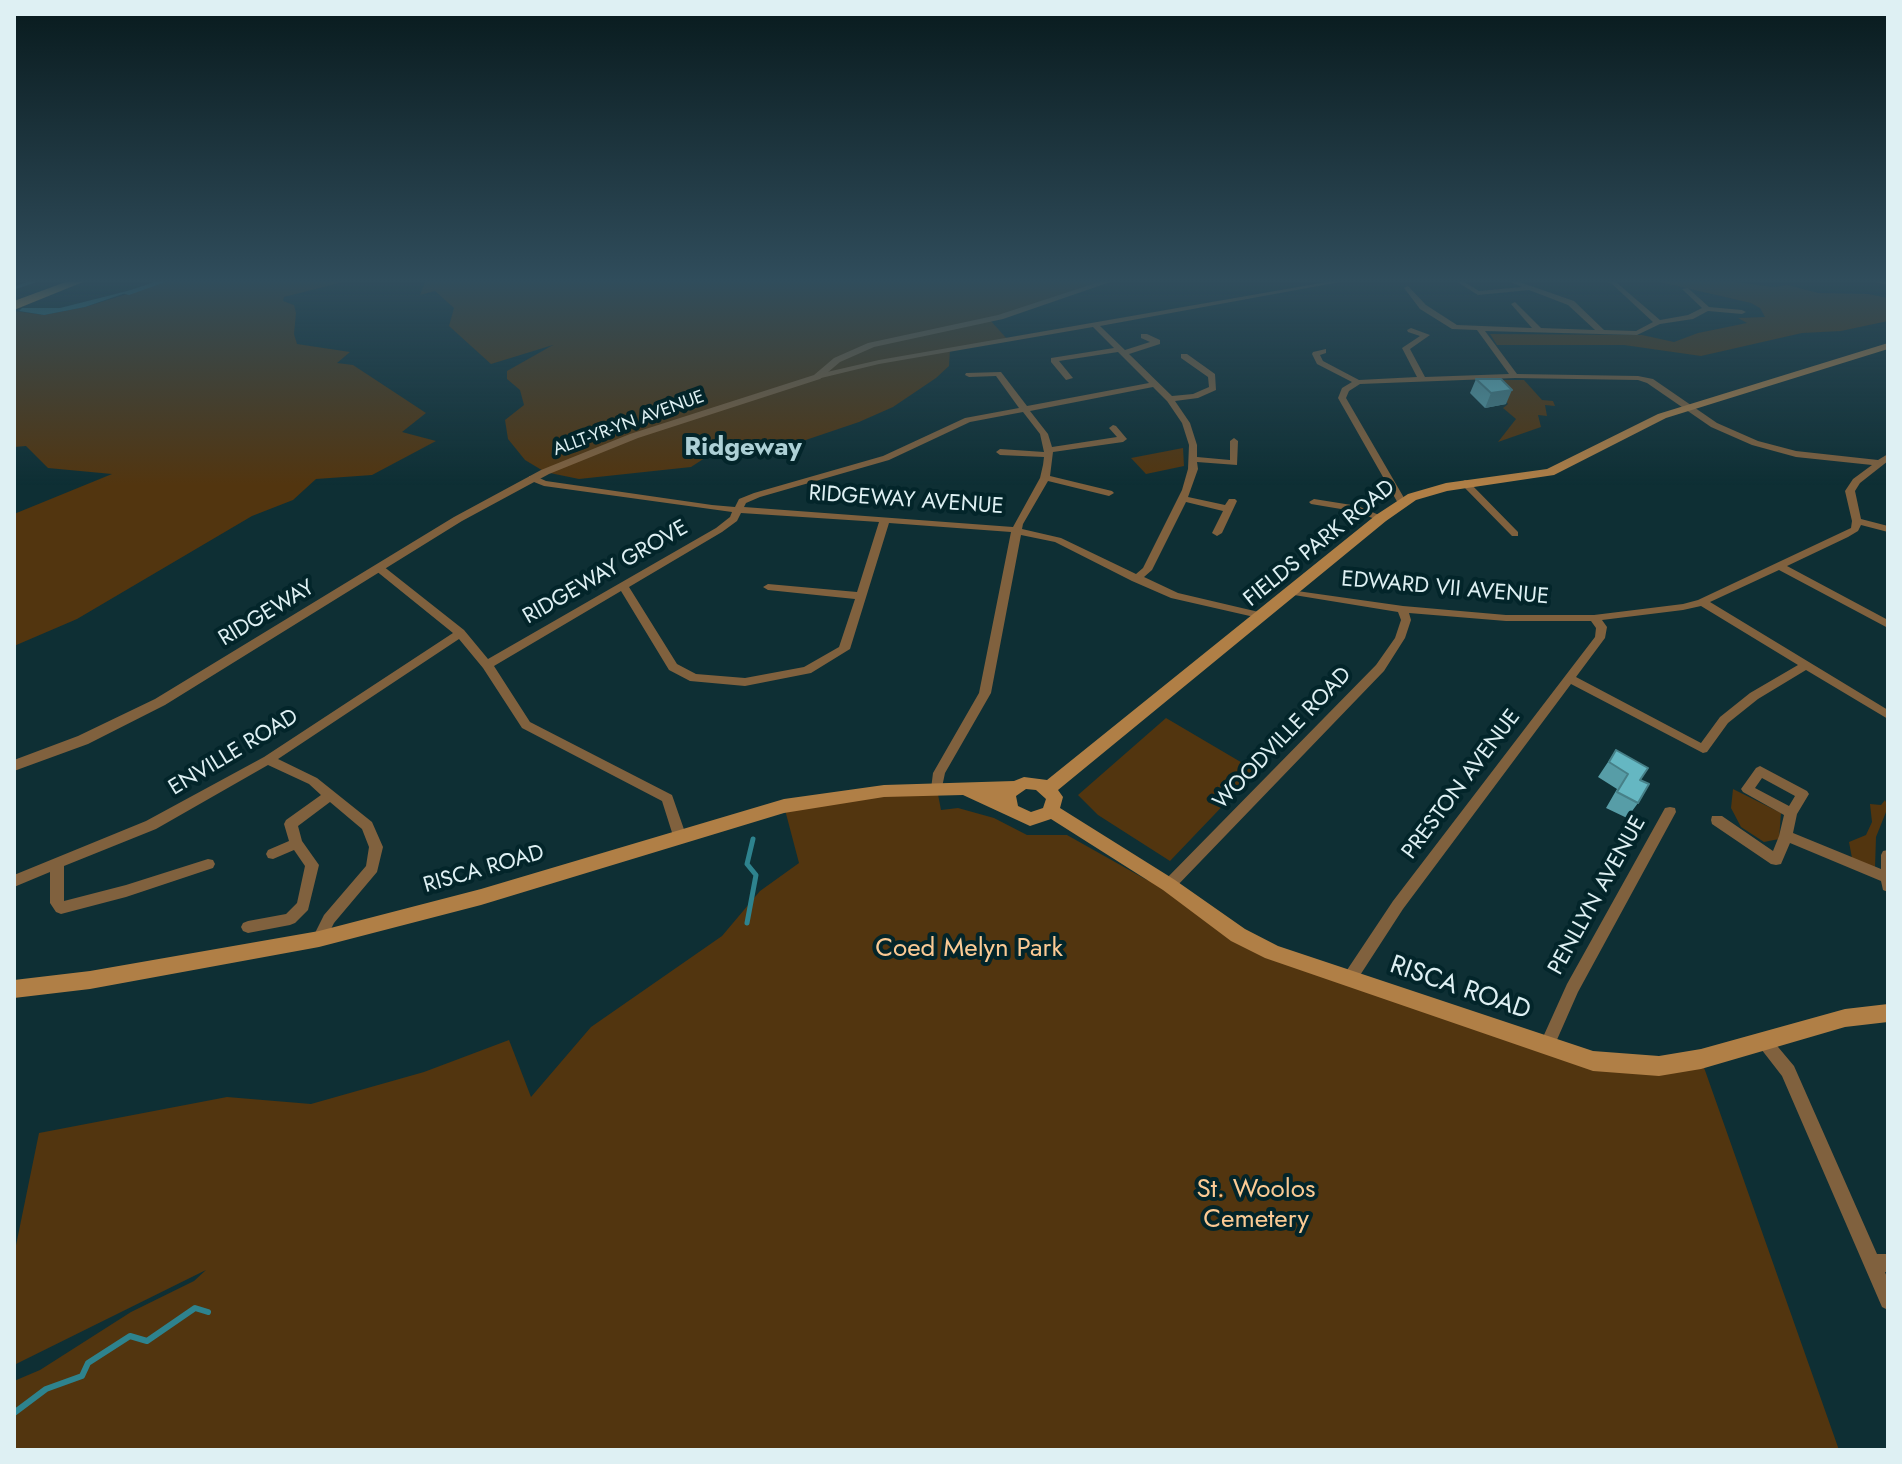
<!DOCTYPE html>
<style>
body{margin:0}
#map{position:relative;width:1902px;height:1464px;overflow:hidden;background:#0e2f34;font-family:Jost,sans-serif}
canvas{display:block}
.frame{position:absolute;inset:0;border:16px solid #def0f3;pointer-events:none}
</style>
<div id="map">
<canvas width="1902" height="1464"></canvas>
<div class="frame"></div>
</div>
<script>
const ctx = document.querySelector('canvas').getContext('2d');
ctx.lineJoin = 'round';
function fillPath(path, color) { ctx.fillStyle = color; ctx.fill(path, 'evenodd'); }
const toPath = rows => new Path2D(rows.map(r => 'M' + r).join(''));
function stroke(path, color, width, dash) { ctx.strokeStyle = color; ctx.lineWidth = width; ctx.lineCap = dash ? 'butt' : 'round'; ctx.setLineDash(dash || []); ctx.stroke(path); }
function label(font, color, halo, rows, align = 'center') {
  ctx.font = font + ' Jost,sans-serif'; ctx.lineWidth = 8; ctx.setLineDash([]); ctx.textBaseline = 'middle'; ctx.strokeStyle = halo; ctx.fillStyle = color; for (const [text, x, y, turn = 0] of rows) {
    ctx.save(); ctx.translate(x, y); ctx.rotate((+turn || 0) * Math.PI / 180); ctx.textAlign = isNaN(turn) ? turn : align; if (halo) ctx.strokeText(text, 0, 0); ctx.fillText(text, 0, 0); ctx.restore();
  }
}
const green = toPath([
 [173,280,351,280,284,297,283,301,294,305,296,313,294,334,297,344,350,352,337,363,353,365,426,413,402,432,436,441,372,475,316,479,293,500,252,516,77,619,14,646,14,514,112,474,48,468,26,446,14,447,14,311,44,315,85,307],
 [426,280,1112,280,990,320,1008,340,950,350,949,366,936,378,893,407,859,422,788,446,742,456,708,456,691,467,579,479,545,472,525,460,508,439,505,420,524,405,520,390,507,379,507,371,553,345,491,364,449,326,454,308,435,291,420,295],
 [1651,280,1719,280,1774,287,1788,285,1818,293,1868,294,1888,298,1888,321,1841,331,1802,333,1701,356,1624,345,1497,345,1490,334,1642,335,1674,342,1698,333,1747,323,1738,318,1765,317,1760,308,1751,303],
 [1491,380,1524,380,1542,400,1553,401,1555,406,1545,405,1547,416,1538,415,1541,427,1498,442,1516,419,1503,408,1508,404],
 [1183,448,1184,466,1146,474,1131,458],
 [1166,718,1256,771,1170,861,1098,815,1078,795],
 [937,789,941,810,958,808,994,818,1027,835,1067,835,1147,880,1169,885,1245,938,1593,1061,1701,1059,1839,1450,14,1450,14,1381,40,1370,131,1312,194,1281,206,1270,14,1365,14,1255,39,1133,227,1097,311,1104,424,1072,509,1040,531,1097,591,1027,722,936,760,891,799,863,784,806],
 [1733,789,1781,813,1779,839,1764,842,1741,827,1731,808],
 [1885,800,1888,807,1876,837,1875,868,1852,858,1849,842,1866,835,1872,822,1870,804,1881,805]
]);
const water = toPath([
 [143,287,85,307,44,315,19,311,22,308,60,308]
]);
const streamFar2 = toPath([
 [14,288,38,280]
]);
const streamFar1 = toPath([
 [747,923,756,875,747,864,753,839]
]);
const stream = toPath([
 [14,1413,46,1389,82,1376,88,1363,130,1336,147,1341,195,1308,208,1312]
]);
const canal = toPath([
 [160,280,171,280,129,295,122,293,160,280]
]);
const minor = toPath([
 [1338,280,1351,280,1100,326,1125,350,1150,342,1141,338,1141,334,1147,334,1160,340,1160,344,1129,354,1172,396,1193,394,1209,387,1208,377,1181,358,1181,354,1187,354,1215,374,1216,390,1198,398,1175,401,1190,423,1197,445,1197,457,1230,460,1230,441,1234,438,1238,441,1237,465,1197,462,1198,469,1188,497,1225,505,1229,499,1235,499,1237,501,1222,533,1217,536,1212,533,1223,511,1186,502,1152,570,1144,577,1178,593,1263,613,1268,616,1263,619,1171,598,1132,581,1055,542,1021,535,991,693,945,773,941,792,933,792,931,789,933,773,979,693,1011,532,889,523,850,649,811,673,745,686,690,681,669,670,621,591,494,666,530,722,672,795,687,838,685,842,680,843,675,842,662,801,522,728,483,668,459,639,278,759,317,778,372,822,383,847,377,872,334,923,324,943,319,945,314,943,312,939,324,915,366,866,369,847,362,829,330,802,298,826,302,841,319,865,308,910,295,923,290,925,248,933,243,931,241,927,243,923,248,921,286,914,297,903,305,866,294,850,273,859,268,858,266,854,268,850,289,841,284,824,286,820,321,795,309,784,268,765,156,829,64,866,64,901,126,885,208,859,213,860,215,864,213,868,126,897,61,914,56,912,50,903,50,872,14,887,14,875,146,821,264,757,453,633,375,570,375,566,383,566,464,630,488,659,716,528,730,517,732,512,544,486,529,480,529,476,535,476,546,481,712,505,735,507,739,499,754,493,883,456,965,418,1019,408,996,376,969,377,965,375,966,373,1001,372,1027,406,1149,383,1118,352,1059,361,1073,378,1066,380,1051,362,1051,358,1114,348,1093,327,879,364,817,379,814,379,814,375,879,360,1338,280],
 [1153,387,1167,401,1182,423,1189,445,1188,469,1182,490,1143,568,1136,574,1061,538,1022,529,1023,524,1048,481,1109,496,1114,493,1112,491,1050,476,1053,452,1123,442,1127,439,1116,426,1113,425,1109,428,1117,437,1052,447,1048,434,1030,411,1153,387],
 [1023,412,1040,434,1044,452,1000,449,996,452,1000,455,1044,457,1043,465,1040,478,1013,527,744,507,746,503,760,497,889,460,970,422,1023,412],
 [741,513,879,522,857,592,768,584,763,587,768,590,855,599,839,647,804,667,745,678,696,674,677,664,629,587,722,532,737,521,741,513],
 [1454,280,1461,280,1479,291,1522,287,1506,280,1514,280,1574,301,1604,330,1636,331,1653,322,1612,284,1602,280,1616,282,1660,320,1688,315,1702,308,1682,289,1688,288,1709,307,1742,310,1746,312,1742,314,1708,311,1693,319,1660,324,1637,335,1485,331,1517,374,1638,376,1653,379,1717,423,1758,441,1796,451,1878,460,1888,454,1888,461,1860,483,1855,491,1861,519,1888,526,1888,532,1861,525,1858,531,1848,537,1787,566,1888,620,1888,628,1779,570,1710,602,1888,710,1888,719,1806,670,1758,699,1728,723,1707,752,1703,753,1571,684,1403,909,1355,983,1350,985,1345,983,1343,978,1345,973,1393,901,1595,637,1596,628,1591,621,1506,621,1409,613,1411,620,1405,638,1384,671,1174,889,1169,891,1164,889,1162,885,1164,881,1376,665,1395,638,1401,620,1398,612,1294,595,1289,592,1290,590,1403,606,1506,615,1594,615,1683,604,1698,600,1851,528,1852,521,1845,491,1853,479,1872,465,1796,457,1752,445,1711,427,1647,383,1638,380,1515,378,1360,384,1349,391,1346,398,1407,503,1405,505,1399,505,1338,398,1342,388,1352,382,1317,364,1312,354,1313,352,1326,349,1326,353,1320,355,1323,361,1359,380,1417,377,1402,348,1420,336,1408,332,1407,330,1411,328,1430,335,1410,349,1425,377,1509,374,1477,330,1452,329,1420,309,1404,288,1408,286,1426,305,1457,325,1532,328,1511,304,1515,302,1541,328,1595,330,1568,305,1529,290,1478,295,1454,280],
 [1701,606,1798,665,1750,693,1720,717,1701,743,1576,677,1605,638,1607,627,1602,620,1683,610,1701,606],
 [1869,280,1888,281,1888,285,1870,281,1869,280],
 [1465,480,1468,481,1518,532,1518,536,1512,536,1462,485,1460,483,1465,480],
 [1314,499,1358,506,1386,518,1381,521,1353,511,1311,504,1309,502,1314,499],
 [1760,766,1807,791,1809,794,1797,814,1793,833,1881,869,1881,855,1883,851,1888,850,1888,892,1883,890,1881,881,1790,843,1781,864,1776,865,1771,864,1712,824,1711,820,1712,816,1722,816,1773,851,1779,836,1784,815,1743,792,1741,789,1756,768,1760,766],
 [1762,778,1795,796,1789,806,1755,788,1762,778],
 [1670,807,1675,808,1676,812,1578,992,1552,1051,1547,1053,1542,1051,1539,1046,1567,984,1665,808,1670,807],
 [1763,1033,1768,1035,1794,1066,1877,1254,1888,1254,1888,1272,1885,1272,1888,1280,1888,1310,1882,1307,1782,1076,1758,1045,1755,1040,1758,1035,1763,1033]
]);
const tertiary = toPath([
 [1105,280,1116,280,1003,319,874,347,840,362,820,379,638,438,549,474,462,521,165,705,88,744,14,771,14,760,78,736,155,699,454,517,541,470,630,434,814,375,834,358,868,343,998,315,1105,280]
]);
const secondary = toPath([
 [1888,343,1888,349,1666,418,1554,475,1447,491,1416,500,1386,521,1058,790,1063,797,1060,808,1175,880,1245,929,1278,946,1593,1051,1659,1056,1701,1049,1845,1009,1888,1004,1888,1022,1845,1027,1701,1069,1659,1076,1593,1071,1265,958,1231,941,1163,890,1051,819,1030,826,963,795,884,797,784,813,481,905,319,947,90,989,14,998,14,980,90,971,319,931,481,889,784,799,884,785,1014,781,1024,777,1047,780,1376,515,1408,494,1446,483,1547,469,1658,414,1888,343],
 [1026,789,1036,790,1046,799,1043,808,1031,812,1018,806,1016,796,1026,789]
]);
const motorway = toPath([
 [71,280,88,280,14,310,14,301,71,280]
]);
const wall = toPath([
 [1476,379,1506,404,1485,408,1470,393],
 [1616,750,1640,780,1638,803,1627,818,1606,808,1617,789,1598,777]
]);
const shadedWall = toPath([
 [1512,390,1506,404,1485,408,1491,393]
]);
const building = toPath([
 [1476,379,1501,379,1512,390,1491,393,1476,379],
 [1616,750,1648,768,1640,780,1649,784,1638,803,1617,792,1628,774,1609,762,1616,750]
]);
const farStreetnames = [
 ["ALLT-YR-YN AVENUE",629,424,-20]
];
const streetNames = [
 ["RIDGEWAY AVENUE",906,501,4],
 ["FIELDS PARK ROAD",1320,544,-39],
 ["RIDGEWAY GROVE",606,573,-30],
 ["EDWARD VII AVENUE",1445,589,5],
 ["RIDGEWAY",267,614,-31],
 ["WOODVILLE ROAD",1283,739,-46],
 ["ENVILLE ROAD",234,753,-31],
 ["PRESTON AVENUE",1462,785,-53],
 ["RISCA ROAD",484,870,-16],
 ["PENLLYN AVENUE",1598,896,-61]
];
const farDistrictnames = [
 ["Ridgeway",743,449]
];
const nearParknames = [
 ["Coed Melyn Park",969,950],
 ["St. Woolos",1256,1191],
 ["Cemetery",1256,1221]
];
const nearStreetnames = [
 ["RISCA ROAD",1460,989,19]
];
fillPath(green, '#52350f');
fillPath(water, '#2e838e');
stroke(streamFar2, '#2e838e', 3);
stroke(streamFar1, '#2e838e', 5);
stroke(stream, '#2e838e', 6);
fillPath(canal, '#2e838e');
fillPath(minor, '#80613e');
fillPath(tertiary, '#80613e');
fillPath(secondary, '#b07f46');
fillPath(motorway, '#f7aa4c');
fillPath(wall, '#579da7');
fillPath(shadedWall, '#478088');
fillPath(building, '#65b7c2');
stroke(building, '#478088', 2);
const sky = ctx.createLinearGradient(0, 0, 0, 485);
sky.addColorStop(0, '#081a1d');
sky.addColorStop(0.58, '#304d5c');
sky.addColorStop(1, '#304d5c00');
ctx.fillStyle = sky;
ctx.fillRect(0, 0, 1902, 485);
label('18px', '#def0f3', '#03252a', farStreetnames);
label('22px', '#def0f3', '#03252a', streetNames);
label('bold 26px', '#add0d6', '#03252a', farDistrictnames);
label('26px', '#fbca94', '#03252a', nearParknames);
label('26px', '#def0f3', '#03252a', nearStreetnames);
</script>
